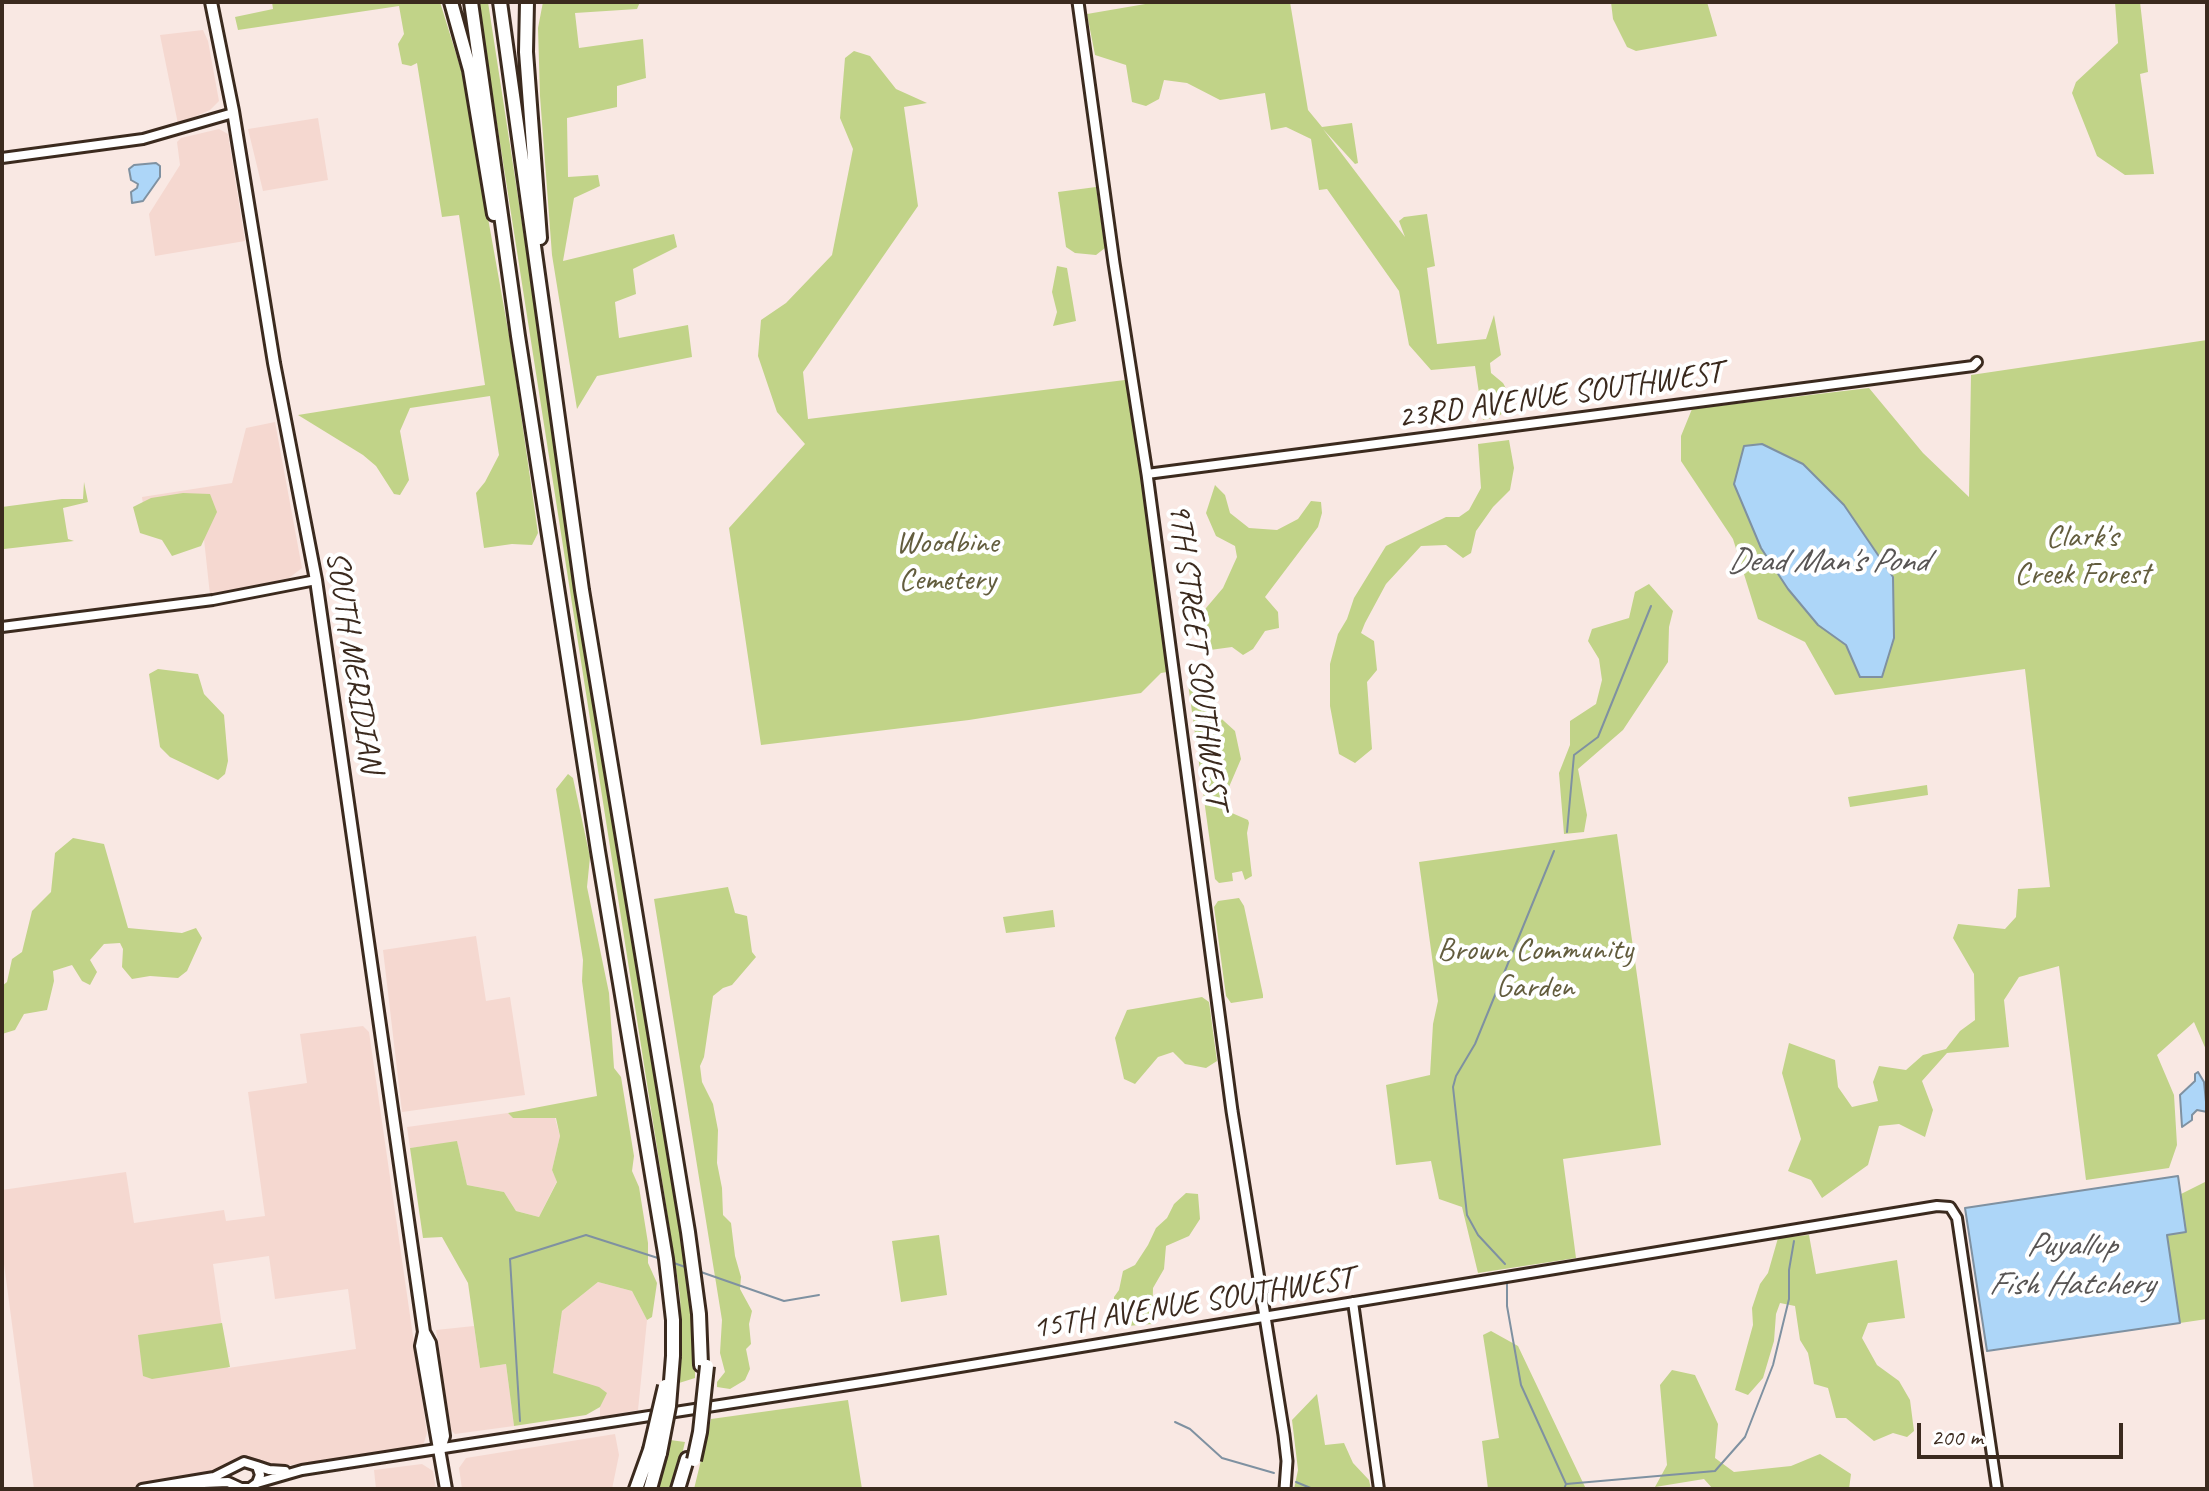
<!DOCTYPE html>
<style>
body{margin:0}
#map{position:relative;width:2209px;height:1491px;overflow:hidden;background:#f9e8e3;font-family:Caveat,sans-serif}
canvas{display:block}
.frame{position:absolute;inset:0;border:4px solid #3b2a1e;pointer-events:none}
.scale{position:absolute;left:1917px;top:1423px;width:206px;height:36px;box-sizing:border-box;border:4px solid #3b2a1e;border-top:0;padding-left:10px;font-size:24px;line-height:28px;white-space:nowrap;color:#3b2a1e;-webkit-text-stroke:6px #fff;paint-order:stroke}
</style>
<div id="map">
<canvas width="2209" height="1491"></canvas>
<div class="frame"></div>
<div class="scale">200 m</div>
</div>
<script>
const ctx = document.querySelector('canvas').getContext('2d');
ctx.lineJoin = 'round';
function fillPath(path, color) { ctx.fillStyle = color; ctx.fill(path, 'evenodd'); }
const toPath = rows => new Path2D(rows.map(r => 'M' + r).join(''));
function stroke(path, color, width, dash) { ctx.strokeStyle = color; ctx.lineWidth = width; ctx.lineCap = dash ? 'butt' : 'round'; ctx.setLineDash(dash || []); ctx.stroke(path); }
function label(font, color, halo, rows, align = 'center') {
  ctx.font = font + ' Caveat,sans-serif'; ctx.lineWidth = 8; ctx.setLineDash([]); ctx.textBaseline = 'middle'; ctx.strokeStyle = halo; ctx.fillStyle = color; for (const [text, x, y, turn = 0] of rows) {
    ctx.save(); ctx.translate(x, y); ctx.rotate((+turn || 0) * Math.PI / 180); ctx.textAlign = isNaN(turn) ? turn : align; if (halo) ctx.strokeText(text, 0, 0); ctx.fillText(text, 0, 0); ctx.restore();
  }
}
const built = toPath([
 [203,30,208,41,219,101,210,110,178,124,160,35],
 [318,118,328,180,263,191,248,129],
 [219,129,228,134,245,241,155,256,149,214,180,165,177,142,181,138],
 [275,422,302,568,289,578,210,595,203,530,147,534,142,497,232,483,246,428],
 [476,936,486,1001,510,997,525,1095,402,1112,383,950],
 [363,1026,369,1032,427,1433,423,1446,270,1468,237,1462,227,1469,238,1489,34,1489,2,1249,2,1190,126,1172,134,1223,224,1210,226,1221,265,1216,248,1092,307,1083,300,1034],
 [269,1256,275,1299,348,1289,356,1349,228,1368,213,1264],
 [508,1113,513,1118,555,1118,560,1136,552,1170,557,1181,539,1217,516,1211,504,1192,467,1185,457,1142,410,1148,407,1127],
 [598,1282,632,1291,647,1320,638,1410,600,1417,600,1407,606,1393,553,1373,562,1311],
 [474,1326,480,1368,506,1364,514,1426,455,1434,451,1430,436,1330],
 [615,1434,619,1455,612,1489,462,1489,459,1468,466,1458],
 [422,1464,433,1471,436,1489,376,1489,374,1470]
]);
const green = toPath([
 [272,2,440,2,462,73,512,352,538,533,532,545,512,544,484,548,476,493,485,482,499,455,490,396,410,408,400,431,409,480,400,495,394,494,376,466,363,455,298,415,485,385,459,215,442,217,417,63,411,66,402,64,398,44,404,34,399,6,238,30,235,17,273,9],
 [478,2,488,2,602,743,689,1276,695,1325,695,1378,679,1383,682,1352,680,1295],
 [543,2,640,2,637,9,575,13,579,48,643,39,646,78,617,86,617,107,567,118,568,177,598,175,600,186,574,198,563,261,674,234,677,247,633,269,636,294,615,302,619,338,688,325,692,357,597,376,577,409,552,255,540,96,538,28],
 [1157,2,1290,2,1308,110,1322,127,1352,123,1358,163,1355,164,1323,129,1405,237,1399,221,1404,217,1427,214,1435,266,1427,268,1437,344,1486,339,1494,315,1501,355,1490,363,1491,373,1503,383,1509,394,1508,408,1498,417,1483,420,1475,366,1431,370,1409,345,1399,291,1327,189,1319,190,1311,139,1286,127,1271,130,1265,93,1220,100,1187,83,1164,80,1159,99,1146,106,1132,102,1126,65,1095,55,1087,14],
 [1611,2,1707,2,1717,36,1636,51,1627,47,1613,19],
 [2115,2,2140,2,2148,72,2140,74,2154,174,2125,175,2097,156,2072,93,2076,82,2118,43],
 [854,51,870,56,896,89,927,103,904,107,918,206,803,372,808,419,1133,379,1173,671,1161,673,1141,693,969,720,761,745,729,528,805,444,777,412,758,356,761,320,786,303,832,255,853,149,840,118,845,58],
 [1096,187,1105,248,1096,255,1075,253,1066,247,1058,192],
 [1057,266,1067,268,1076,321,1053,326,1057,312,1052,292],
 [2207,340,2207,1052,2194,1022,2157,1055,2174,1095,2177,1145,2169,1168,2086,1180,2059,966,2019,977,2004,1000,2009,1047,1947,1053,1922,1081,1933,1110,1925,1137,1899,1124,1879,1126,1868,1165,1822,1198,1811,1180,1788,1171,1801,1139,1782,1073,1789,1043,1835,1060,1838,1087,1852,1107,1878,1101,1873,1082,1879,1066,1906,1070,1923,1055,1946,1049,1960,1031,1975,1020,1974,974,1953,938,1958,924,2005,929,2016,917,2018,889,2050,887,2025,669,1835,695,1805,642,1758,619,1733,539,1681,461,1681,436,1692,409,1869,388,1923,453,1969,497,1971,375],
 [1844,505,1893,576,1860,677,1846,645],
 [1509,440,1514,468,1510,490,1493,507,1476,531,1471,553,1463,558,1446,545,1421,546,1386,584,1365,623,1361,633,1374,641,1377,670,1367,682,1372,749,1355,763,1339,754,1330,706,1330,664,1338,634,1347,619,1354,598,1386,546,1446,517,1459,517,1469,510,1481,488,1478,444],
 [84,482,88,502,63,508,68,539,74,541,4,549,2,507,62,499,83,499],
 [1215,485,1225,495,1230,513,1249,528,1277,530,1298,519,1311,501,1321,502,1322,513,1318,527,1265,597,1278,612,1279,628,1265,631,1253,649,1243,655,1232,647,1210,650,1205,642,1201,614,1223,588,1237,557,1235,546,1216,536,1206,513],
 [183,493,210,494,217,512,201,546,172,556,162,540,140,533,133,507,151,498],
 [1649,584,1673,611,1669,627,1668,662,1623,730,1578,769,1587,815,1584,832,1564,834,1559,773,1570,745,1570,721,1596,704,1602,680,1599,659,1588,641,1592,629,1629,618,1635,592],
 [158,669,198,674,204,694,224,715,228,761,225,774,218,780,170,757,160,747,149,674],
 [1198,675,1209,684,1214,712,1235,731,1241,759,1223,801,1225,810,1248,820,1249,823,1247,833,1252,876,1245,880,1242,871,1232,873,1233,881,1219,883,1215,879,1188,683],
 [568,774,573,778,590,857,587,887,609,993,614,1068,621,1077,634,1156,632,1171,639,1187,648,1243,648,1263,657,1283,652,1317,647,1320,632,1291,598,1282,562,1311,553,1373,599,1387,607,1393,600,1407,586,1415,514,1426,506,1364,480,1368,468,1283,442,1237,423,1238,410,1148,457,1141,467,1185,504,1192,516,1211,539,1217,557,1182,552,1170,560,1136,556,1118,513,1118,508,1113,597,1096,582,981,583,960,556,789],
 [1927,785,1928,795,1850,807,1848,797],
 [1617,834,1661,1145,1563,1159,1576,1258,1478,1273,1462,1207,1439,1199,1431,1161,1396,1165,1386,1085,1430,1075,1433,1024,1438,1001,1419,862],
 [73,838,104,844,128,928,182,933,196,928,202,938,187,971,178,978,150,976,132,979,122,967,123,949,120,943,104,944,90,960,97,972,90,985,82,981,72,965,53,971,54,981,47,1010,24,1014,15,1030,2,1034,2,986,7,982,12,959,22,952,32,911,51,892,55,853],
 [728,887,735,913,747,916,752,952,756,957,732,985,723,988,713,996,704,1057,700,1066,702,1082,713,1104,718,1130,717,1163,722,1188,723,1215,731,1223,735,1256,741,1277,740,1289,752,1311,749,1324,751,1344,746,1349,750,1369,745,1380,730,1389,717,1387,717,1382,725,1372,720,1353,722,1320,654,899],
 [1239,898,1244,906,1263,995,1263,998,1231,1003,1226,996,1214,907,1218,901],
 [1053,910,1055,927,1006,933,1003,917],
 [1202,997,1209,1002,1217,1061,1206,1068,1185,1064,1173,1052,1158,1057,1135,1084,1124,1079,1115,1038,1127,1010],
 [2207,1181,2207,1319,2180,1323,2167,1235,2186,1232,2181,1194],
 [1186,1193,1198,1194,1200,1219,1189,1236,1166,1246,1164,1269,1153,1288,1152,1324,1114,1327,1114,1297,1119,1290,1123,1271,1135,1265,1148,1245,1156,1228,1167,1218,1174,1204],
 [939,1235,947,1295,901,1302,892,1241],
 [1809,1235,1816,1274,1897,1260,1905,1318,1868,1323,1862,1338,1877,1365,1899,1381,1910,1400,1914,1431,1907,1437,1893,1433,1874,1441,1846,1418,1836,1418,1828,1388,1814,1384,1808,1353,1800,1340,1795,1306,1780,1303,1776,1314,1774,1341,1763,1378,1748,1395,1735,1390,1753,1325,1752,1308,1760,1284,1768,1273,1778,1238],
 [222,1323,230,1367,152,1379,143,1376,138,1335],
 [1491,1331,1518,1346,1586,1489,1488,1489,1482,1441,1499,1438,1483,1335],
 [1672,1370,1695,1375,1718,1424,1715,1458,1734,1472,1791,1466,1820,1454,1851,1474,1849,1489,1713,1489,1704,1479,1655,1487,1667,1465,1660,1385],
 [1317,1394,1325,1445,1344,1443,1353,1463,1369,1480,1371,1489,1294,1489,1298,1470,1292,1420],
 [848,1400,862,1489,694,1489,711,1419],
 [670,1440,685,1442,678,1471,672,1489,657,1489]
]);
const water = toPath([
 [156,163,160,166,160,177,143,201,132,203,131,192,137,188,138,184,131,180,129,169,134,165,156,163],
 [1762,444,1803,464,1844,505,1893,577,1894,638,1882,677,1860,677,1846,645,1818,625,1788,589,1761,548,1734,484,1744,446,1762,444],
 [2198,1072,2204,1082,2207,1112,2197,1110,2192,1115,2192,1120,2182,1127,2180,1095,2195,1081,2195,1074,2198,1072],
 [2178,1176,2186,1232,2167,1235,2180,1323,1987,1351,1965,1208,2178,1176]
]);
const stream = toPath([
 [1567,832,1574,755,1598,737,1651,606],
 [671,1262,688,1268],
 [1505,1264,1478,1235,1467,1215,1453,1087,1456,1076,1475,1044,1554,851],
 [698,1271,784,1301,819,1295],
 [1507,1283,1507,1306,1521,1385,1566,1484,1564,1489],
 [520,1421,510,1259,586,1235,661,1259],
 [1175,1422,1190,1429,1222,1458,1274,1473],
 [1296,1482,1313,1489],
 [1566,1484,1715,1471,1745,1437,1773,1365,1789,1299,1789,1270,1794,1241]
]);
const tertiary = toPath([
 [2,158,143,139,233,113],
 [1147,474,1973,366,1977,362],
 [2,627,213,600,316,580],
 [1353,1302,1379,1489],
 [257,1466,269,1470,285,1471],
 [257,1483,302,1470,881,1380,1937,1206,1950,1207,1957,1218,1997,1489],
 [142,1489,214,1477,244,1462,257,1466,260,1475,257,1483,250,1488,241,1488,228,1482,179,1484]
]);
const secondary = toPath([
 [1078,2,1114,263,1147,474,1232,1111,1284,1435,1287,1461,1285,1489]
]);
const primary = toPath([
 [211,2,233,111,274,363,316,580,424,1332,421,1346,446,1489],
 [424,1332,430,1343,444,1436,440,1449]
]);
const motorway = toPath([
 [451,2,470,70,494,214],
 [471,2,518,336,598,851,666,1259,673,1320,673,1356],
 [500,2,582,590,688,1232,699,1314,701,1365],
 [527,2,526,52,540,238],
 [636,1489,650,1450],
 [650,1489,660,1453],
 [678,1489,687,1459]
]);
const motorwayBridge = toPath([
 [650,1450,665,1386],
 [660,1453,669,1406,673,1356],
 [694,1460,700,1432,707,1366]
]);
const streetNames = [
 ["23RD AVENUE SOUTHWEST",1560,396,-8],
 ["9TH STREET SOUTHWEST",1197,655,83],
 ["SOUTH MERIDIAN",353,662,81],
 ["15TH AVENUE SOUTHWEST",1193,1304,-9]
];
const parkNames = [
 ["Clark's",2082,538],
 ["Creek Forest",2082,575],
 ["Woodbine",947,544],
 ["Cemetery",947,581],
 ["Brown Community",1535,951],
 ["Garden",1535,988]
];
const waterNames = [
 ["Dead Man's Pond",1827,562],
 ["Puyallup",2071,1246],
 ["Fish Hatchery",2071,1285]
];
fillPath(built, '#f5d8d0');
fillPath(green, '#c1d388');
fillPath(water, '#add6f8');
stroke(water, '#7f91a1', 2);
stroke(stream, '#7f91a1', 2);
stroke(tertiary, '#3b2a1e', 14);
stroke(secondary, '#3b2a1e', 15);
stroke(primary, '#3b2a1e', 16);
stroke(motorway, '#3b2a1e', 18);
stroke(tertiary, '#fff', 8);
stroke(secondary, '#fff', 9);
stroke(primary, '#fff', 10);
stroke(motorway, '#fff', 12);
stroke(motorwayBridge, '#3b2a1e', 18, []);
stroke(motorwayBridge, '#fff', 12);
label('32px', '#3b2a1e', '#fff', streetNames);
label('32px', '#635d3e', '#fff', parkNames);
label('italic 34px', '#585554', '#fff', waterNames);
</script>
